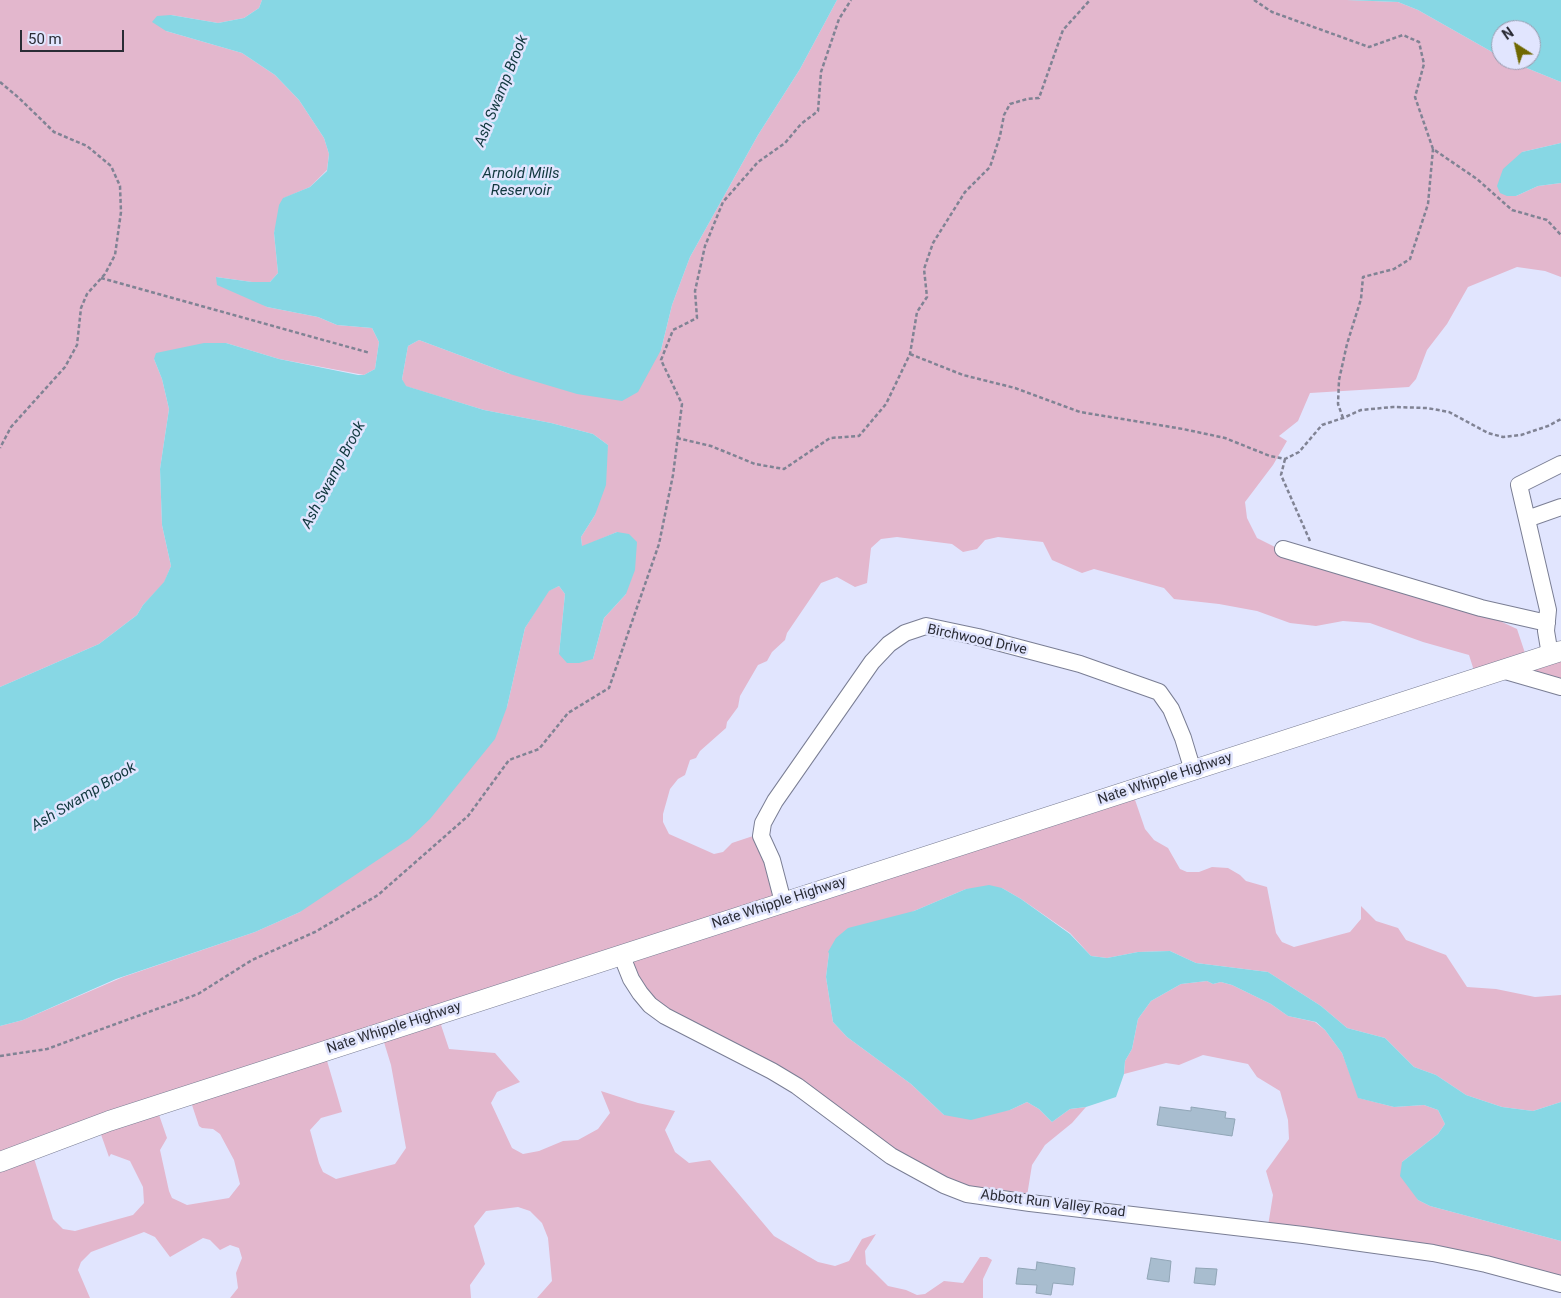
<!DOCTYPE html>
<style>
body{margin:0}
#map{position:relative;width:1561px;height:1298px;overflow:hidden;background:#e1e5fe;font-family:Roboto,sans-serif}
canvas{display:block}
.north{position:absolute;left:1491px;top:20px;width:50px;height:50px;box-sizing:border-box;background:#e1e5fe;border:1px solid #989bae;border-radius:50%;rotate:325deg;font-size:14px;font-weight:700;line-height:20px;text-align:center;color:#2a2c35}
.north::after{content:'';display:block;margin:auto;width:18px;height:22px;background:#6f6800;clip-path:polygon(50% 0,100% 100%,50% 72%,0 100%)}
.scale{position:absolute;left:20px;top:30px;width:104px;height:22px;box-sizing:border-box;border:2px solid #2a2c35;border-top:0;padding-left:6px;font-size:15px;line-height:18px;white-space:nowrap;color:#2a2c35;-webkit-text-stroke:4px #e1e5fe;paint-order:stroke}
</style>
<div id="map">
<canvas width="1561" height="1298"></canvas>
<div class="north">N</div>
<div class="scale">50 m</div>
</div>
<script>
const ctx = document.querySelector('canvas').getContext('2d');
ctx.lineJoin = 'round';
function fillPath(path, color) { ctx.fillStyle = color; ctx.fill(path, 'evenodd'); }
const toPath = rows => new Path2D(rows.map(r => 'M' + r).join(''));
function stroke(path, color, width, dash) { ctx.strokeStyle = color; ctx.lineWidth = width; ctx.lineCap = dash ? 'butt' : 'round'; ctx.setLineDash(dash || []); ctx.stroke(path); }
function label(font, color, halo, rows, align = 'center') {
  ctx.font = font + ' Roboto,sans-serif'; ctx.lineWidth = 5; ctx.setLineDash([]); ctx.textBaseline = 'middle'; ctx.strokeStyle = halo; ctx.fillStyle = color; for (const [text, x, y, turn = 0] of rows) {
    ctx.save(); ctx.translate(x, y); ctx.rotate((+turn || 0) * Math.PI / 180); ctx.textAlign = isNaN(turn) ? turn : align; if (halo) ctx.strokeText(text, 0, 0); ctx.fillText(text, 0, 0); ctx.restore();
  }
}
const green = toPath([
 [0,0,262,0,259,8,244,18,218,23,171,15,166,31,242,53,275,75,299,100,324,138,329,154,327,170,310,187,284,198,274,233,278,273,270,282,252,282,216,277,267,307,318,317,337,325,372,328,379,342,375,369,364,375,279,359,226,343,154,359,162,379,169,409,160,469,162,525,171,566,164,583,143,605,137,615,99,644,0,687],
 [837,0,1347,0,1398,2,1418,10,1501,57,1501,60,1507,60,1561,82,1561,143,1522,152,1516,196,1538,186,1561,183,1561,277,1545,271,1517,267,1468,287,1447,324,1427,350,1416,379,1409,387,1310,393,1298,421,1279,436,1287,441,1273,465,1245,502,1247,518,1257,538,1313,566,1446,596,1517,629,1527,659,1561,653,1561,690,1515,676,1477,680,1469,655,1423,642,1370,623,1343,621,1316,626,1290,623,1257,611,1219,604,1174,599,1164,588,1094,569,1082,573,1052,560,1043,542,998,537,985,540,977,549,963,552,952,544,897,537,881,539,871,548,867,583,855,587,837,577,821,583,787,633,785,640,772,652,767,661,758,665,740,696,738,707,727,722,726,728,700,751,696,758,690,760,685,775,678,779,670,789,663,814,663,822,669,834,714,854,723,852,732,843,759,834,790,904,1133,794,1145,829,1154,840,1168,848,1180,869,1187,872,1199,872,1212,867,1228,868,1240,875,1246,881,1267,887,1276,933,1282,942,1294,947,1350,932,1361,919,1361,906,1376,921,1398,928,1406,940,1446,955,1467,987,1496,989,1535,997,1561,995,1561,1102,1533,1111,1502,1107,1466,1095,1436,1075,1414,1067,1385,1038,1347,1028,1321,1006,1268,972,1196,963,1170,951,1138,952,1107,958,1091,956,1070,933,1021,899,1002,888,966,889,914,911,829,953,826,977,833,1022,847,1037,911,1084,944,1115,1010,1110,1027,1102,1039,1109,1052,1122,1070,1109,1086,1107,1072,1123,1045,1145,1032,1165,1026,1202,946,1189,828,1108,666,1019,626,960,441,1017,443,1024,441,1025,449,1049,495,1053,520,1082,497,1092,491,1103,512,1148,523,1154,539,1151,563,1141,578,1140,598,1129,610,1113,601,1091,638,1103,675,1111,665,1130,675,1152,689,1163,710,1160,774,1236,818,1262,835,1266,849,1261,862,1239,876,1234,865,1251,866,1264,888,1286,906,1290,917,1295,925,1294,944,1281,963,1283,980,1257,987,1257,992,1260,983,1279,983,1298,537,1298,552,1281,548,1238,542,1223,530,1211,518,1207,486,1211,474,1226,485,1264,470,1285,471,1298,230,1298,238,1288,236,1273,242,1258,239,1248,230,1245,220,1250,210,1240,203,1238,170,1257,155,1237,144,1232,91,1252,81,1262,78,1270,90,1298,0,1298,0,1026,23,1020,123,977,255,932,300,912,507,707,525,628,548,591,559,586,565,594,559,654,593,659,604,618,626,594,617,532,582,547,581,537,595,515,608,445,593,434,551,423,484,410,405,386,402,379,408,346,419,340,510,374,661,350,672,305,690,257,758,135,800,69],
 [383,1039,391,1065,406,1148,395,1164,336,1179,323,1172,319,1163,310,1130,321,1118,342,1112,325,1054],
 [190,1099,199,1126,202,1128,213,1129,220,1134,234,1160,240,1184,229,1198,187,1205,172,1198,169,1191,160,1150,167,1138,157,1109],
 [98,1126,109,1157,111,1154,130,1161,143,1187,144,1203,133,1215,75,1231,63,1229,53,1219,32,1152],
 [1207,981,1213,984,1221,982,1232,985,1271,1004,1288,1016,1315,1022,1325,1030,1342,1053,1359,1098,1394,1107,1424,1105,1438,1110,1445,1124,1438,1134,1402,1162,1418,1200,1430,1206,1561,1241,1561,1285,1545,1280,1267,1232,1273,1195,1266,1171,1289,1139,1288,1120,1280,1091,1257,1077,1248,1064,1203,1055,1179,1065,1166,1063,1124,1074,1125,1061,1132,1049,1138,1019,1151,1001,1181,984]
]);
const water = toPath([
 [262,0,837,0,800,69,758,135,690,257,672,305,661,350,638,392,622,401,577,394,510,374,419,340,408,346,402,379,406,386,484,410,551,423,593,434,608,445,606,485,595,515,581,537,582,546,617,532,629,534,637,542,635,570,626,594,604,618,593,659,579,663,567,663,559,654,565,594,559,586,549,591,525,628,507,707,495,739,430,819,409,839,300,912,255,932,116,979,23,1020,0,1026,0,687,99,644,137,615,143,605,164,582,171,566,162,525,160,469,169,409,162,379,154,359,156,353,204,343,226,343,279,359,358,375,364,375,375,369,379,342,372,328,337,325,318,317,267,307,217,285,216,277,252,282,270,282,278,273,274,233,279,205,283,198,310,187,327,171,329,154,324,138,299,100,275,75,242,53,166,31,152,22,157,16,171,15,218,23,244,18,259,8],
 [1347,0,1561,0,1561,82,1507,60,1531,60,1531,30,1501,30,1501,57,1418,10,1398,2],
 [1561,143,1561,183,1538,186,1516,196,1507,196,1500,193,1497,186,1503,169,1522,152],
 [989,885,1002,888,1021,899,1070,934,1091,956,1107,958,1138,952,1170,951,1196,963,1268,972,1321,1006,1347,1028,1385,1038,1414,1067,1436,1075,1466,1095,1502,1107,1533,1111,1561,1102,1561,1241,1430,1206,1418,1200,1400,1176,1402,1162,1438,1134,1445,1124,1438,1110,1424,1105,1394,1107,1358,1098,1342,1053,1325,1030,1316,1022,1288,1016,1271,1004,1232,985,1221,982,1213,984,1207,981,1181,984,1151,1001,1138,1019,1132,1049,1125,1061,1124,1074,1116,1097,1086,1107,1070,1109,1052,1122,1039,1109,1027,1102,1010,1110,971,1120,944,1115,911,1084,847,1037,833,1022,826,977,829,953,828,952,836,938,848,928,914,911,966,889]
]);
const building = toPath([
 [1160,1107,1191,1111,1191,1107,1226,1112,1225,1118,1235,1119,1232,1136,1157,1125,1160,1107],
 [1151,1258,1171,1261,1169,1282,1147,1279,1151,1258],
 [1037,1262,1075,1268,1073,1285,1053,1283,1051,1295,1036,1293,1037,1285,1016,1284,1018,1268,1036,1270,1037,1262],
 [1196,1268,1217,1269,1215,1285,1194,1283,1196,1268]
]);
const path = toPath([
 [1254,0,1272,12,1369,47,1403,35,1419,42,1424,64,1415,97,1433,149,1477,179,1512,210,1547,220,1561,235],
 [0,82,19,98,54,132,87,146,111,166,120,186,121,212,115,255,105,274,87,294,81,308,77,345,65,367,11,427,0,448],
 [101,278,370,353],
 [910,354,963,375,1015,388,1080,412,1183,429,1225,438,1270,456,1285,459,1299,452,1322,425,1343,418,1361,410,1393,407,1427,408,1449,412,1488,433,1503,437,1521,435,1548,426,1561,419],
 [1343,418,1338,404,1339,380,1347,344,1361,299,1363,277,1394,269,1410,259,1428,204,1433,149],
 [677,438,711,446,755,464,784,469,830,438,859,436,886,404,910,354,917,312,927,297,924,269,933,243,965,192,990,167,1000,136,1004,115,1010,104,1027,99,1039,98,1063,30,1090,0],
 [1285,459,1281,475,1310,541],
 [0,1056,47,1049,198,994,252,960,315,932,378,895,468,816,509,760,539,749,568,713,609,688,659,544,673,475,682,404,661,360,673,330,697,318,695,291,705,246,723,202,758,162,785,143,801,124,818,111,821,72,839,19,851,0]
]);
const minor = toPath([
 [1527,519,1561,507],
 [1283,549,1481,608,1547,623],
 [1550,655,1546,631,1548,610,1519,485,1561,464],
 [1502,670,1561,687],
 [783,902,772,860,761,836,763,823,775,801,872,662,889,644,905,633,926,626,978,637,1080,664,1159,692,1171,709,1183,738,1193,771],
 [621,954,631,979,640,993,650,1005,665,1016,772,1071,797,1086,891,1156,944,1185,967,1194,1030,1203,1303,1235,1433,1253,1486,1264,1561,1284]
]);
const major = toPath([
 [0,1162,109,1121,1561,651]
]);
const streetNames = [
 ["Birchwood Drive",977,640,12],
 ["Nate Whipple Highway",1165,779,-18],
 ["Nate Whipple Highway",779,903,-18],
 ["Nate Whipple Highway",394,1028,-18],
 ["Abbott Run Valley Road",1053,1204,7]
];
const waterNames = [
 ["Ash Swamp Brook",502,91,-68],
 ["Arnold Mills",521,174],
 ["Reservoir",521,191],
 ["Ash Swamp Brook",334,475,-62],
 ["Ash Swamp Brook",84,797,-31]
];
fillPath(green, '#e3b7cd');
fillPath(water, '#87d7e4');
fillPath(building, '#a8bdcf');
stroke(building, '#90a5b6', 1);
stroke(minor, '#7a7e94', 18);
stroke(major, '#7a7e94', 21);
stroke(path, '#808394', 2.5, [4, 2.5]);
stroke(minor, '#fff', 16);
stroke(major, '#fff', 20);
label('14px', '#2a2c35', '#e1e5fe', streetNames);
label('italic 15px', '#11383e', '#e1e5fe', waterNames);
</script>
